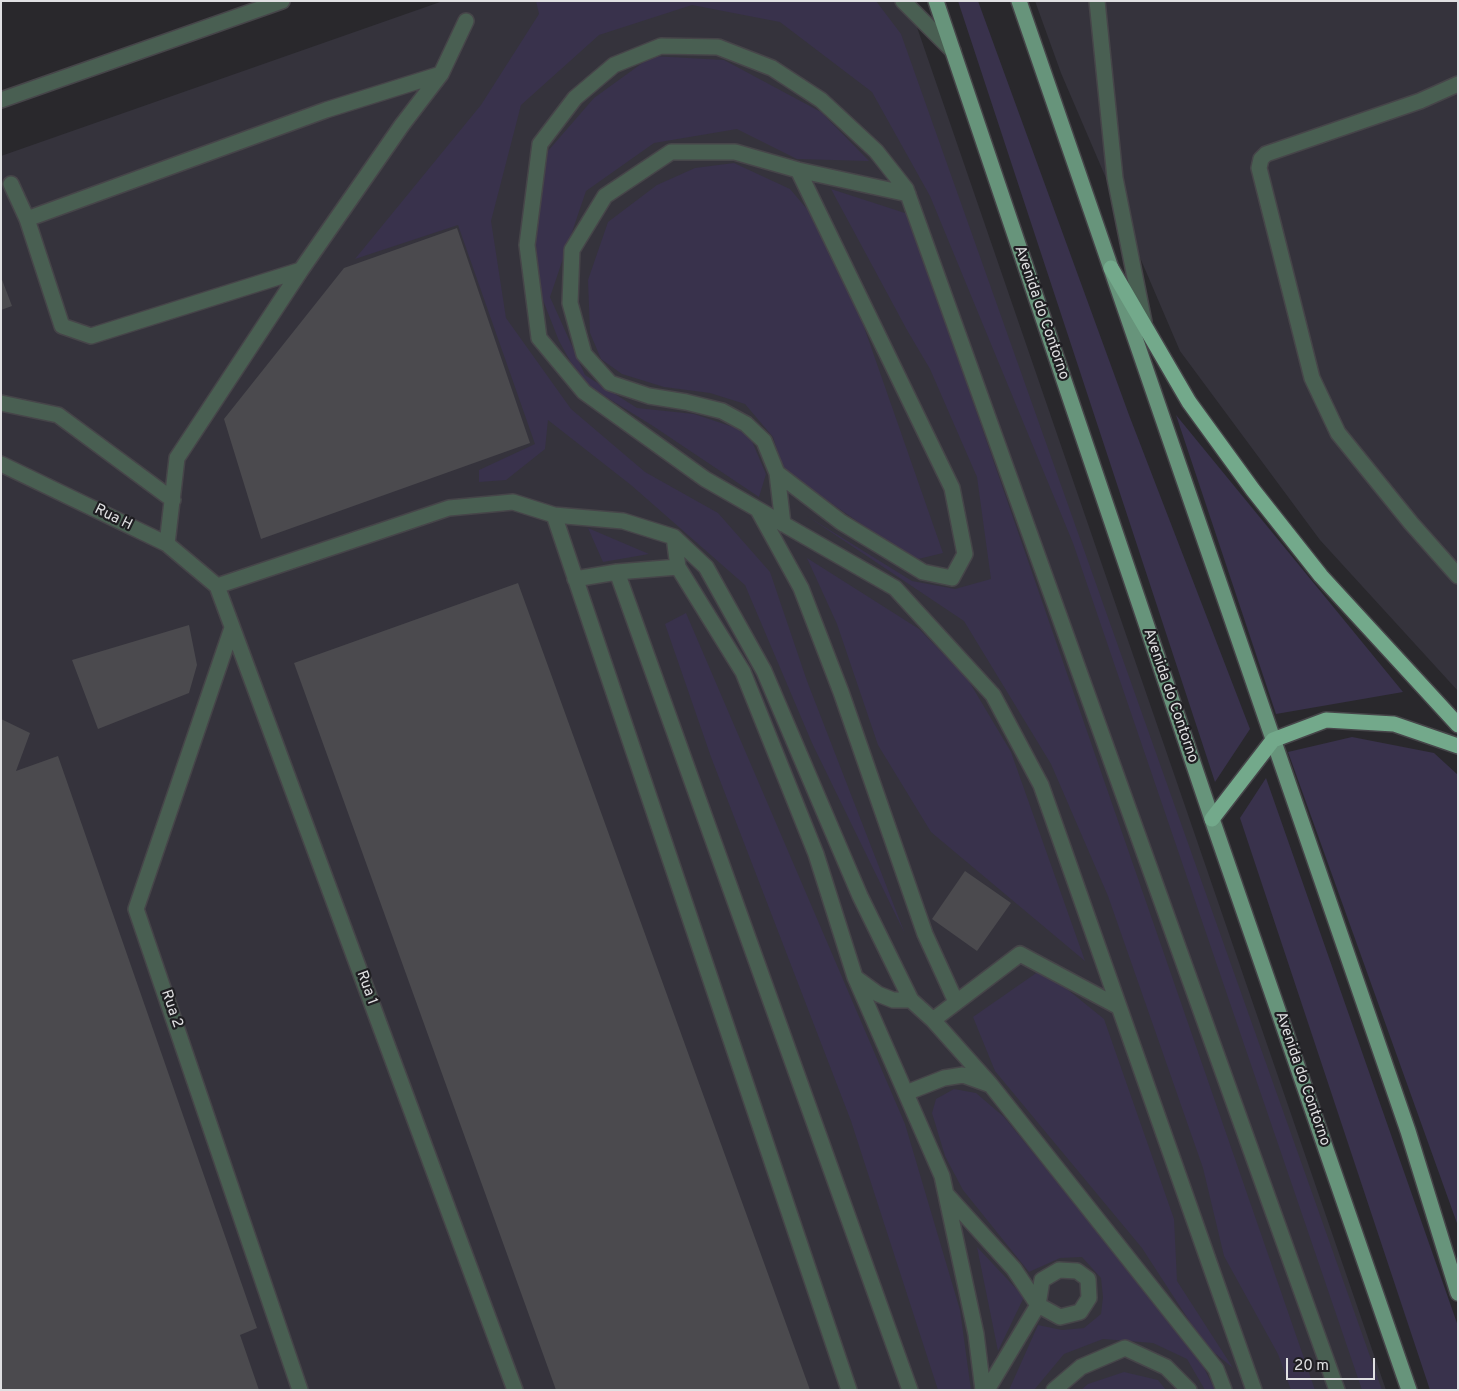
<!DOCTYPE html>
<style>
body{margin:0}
#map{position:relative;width:1459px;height:1391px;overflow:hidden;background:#29282c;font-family:Overpass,sans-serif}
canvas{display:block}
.frame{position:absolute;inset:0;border:2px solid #e0e0e2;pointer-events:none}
.scale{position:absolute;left:1286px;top:1358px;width:89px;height:22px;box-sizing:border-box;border:2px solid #e0e0e2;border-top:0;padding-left:6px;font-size:15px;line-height:18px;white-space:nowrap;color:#e0e0e2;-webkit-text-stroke:4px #1f1e22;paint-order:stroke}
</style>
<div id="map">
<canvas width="1459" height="1391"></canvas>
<div class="frame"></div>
<div class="scale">20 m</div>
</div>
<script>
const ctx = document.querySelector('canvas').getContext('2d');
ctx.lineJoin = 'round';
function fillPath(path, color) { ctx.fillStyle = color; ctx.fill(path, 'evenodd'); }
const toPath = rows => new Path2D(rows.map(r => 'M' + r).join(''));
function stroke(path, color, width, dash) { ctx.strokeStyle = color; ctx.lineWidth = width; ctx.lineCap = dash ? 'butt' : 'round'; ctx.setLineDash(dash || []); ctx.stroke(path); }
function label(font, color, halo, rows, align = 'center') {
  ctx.font = font + ' Overpass,sans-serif'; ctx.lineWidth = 4.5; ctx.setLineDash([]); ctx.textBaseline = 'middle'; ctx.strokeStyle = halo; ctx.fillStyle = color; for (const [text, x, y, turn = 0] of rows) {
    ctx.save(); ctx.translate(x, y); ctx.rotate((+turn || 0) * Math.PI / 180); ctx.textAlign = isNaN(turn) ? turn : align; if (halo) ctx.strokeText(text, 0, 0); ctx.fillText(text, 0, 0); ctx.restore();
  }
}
const built = toPath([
 [443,1,908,1,1386,1390,1,1390,1,156],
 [1035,1,1458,1,1458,691,1320,540,1180,351,1061,73]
]);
const green = toPath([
 [536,1,876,1,901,34,1382,1390,1362,1390,1073,543,930,196,872,92,780,22,692,5,599,35,521,105,491,221,506,318,571,409,645,472,718,513,770,572,807,681,905,934,812,743,745,585,631,485,548,420,545,449,506,480,479,482,479,470,535,444,458,225,355,259,481,105,539,14],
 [958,1,978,1,1129,415,1250,729,1215,782],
 [652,56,724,60,821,112,869,161,797,159,737,129,654,143,586,191,550,297,585,375,637,408,694,414,748,432,766,474,759,497,653,426,582,382,559,341,539,290,535,229,541,159,594,98],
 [734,163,790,189,812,215,848,281,943,553,914,560,784,471,773,437,745,404,710,393,664,387,622,374,601,359,590,333,588,280,608,222,657,185,695,168],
 [831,189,908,214,1315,1390,1291,1390,1278,1354,1224,1256,1203,1168,1108,896,1051,764,964,621,807,516,912,581,955,589,991,579,977,477,930,369,907,330],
 [1176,415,1403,692,1276,714],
 [588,528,649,554,603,562],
 [807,558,919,629,967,678,1011,752,1085,961,931,832,878,745,837,624],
 [686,613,905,1124,960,1310,971,1390,938,1390,851,1121,711,757,665,624],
 [1352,737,1434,753,1458,775,1458,1226,1288,752],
 [1266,778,1458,1326,1458,1390,1430,1390,1240,818],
 [1042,969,1104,1019,1174,1219,1177,1281,1233,1368,1205,1345,1142,1248,995,1071,973,1017],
 [954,1089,976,1093,1004,1117,1197,1354,1215,1390,1205,1390,1187,1359,1153,1343,1103,1339,1064,1354,1034,1390,1009,1390,1038,1325,1062,1330,1084,1328,1101,1314,1103,1297,1101,1278,1082,1257,1060,1258,1029,1272,963,1190,945,1156,932,1113,936,1099],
 [977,1247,1024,1297,998,1351],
 [1124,1372,1158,1380,1166,1390,1081,1390,1088,1384]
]);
const building = toPath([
 [457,228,530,443,261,539,224,419,344,268],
 [1,277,12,306,1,310],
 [518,583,810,1390,556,1390,294,663],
 [189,625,197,665,189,693,98,729,72,660],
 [1,719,30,733,16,771,58,756,257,1328,240,1335,259,1390,1,1390],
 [965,871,1011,903,977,951,932,919]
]);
const minor = toPath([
 [903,1,953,51],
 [1097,1,1115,178,1144,322],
 [1458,84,1420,101,1266,154,1261,159,1259,168,1312,378,1338,433,1411,523,1458,576],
 [1,100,282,1],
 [11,184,27,219,62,326,91,336,301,270,402,125,441,74,466,21],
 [27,219,326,110,441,74],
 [1,403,58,415,173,500],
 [1,464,167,544,217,586],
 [777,473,841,522,923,572,952,578,965,554,952,488,798,170],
 [758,510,801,588,841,692,925,934,956,1002],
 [554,515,849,1390],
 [783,524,777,473,764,441,746,424,722,411,686,402,649,396,610,383,584,354,570,303,572,250,605,196,671,152,735,152,798,170,908,194],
 [674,537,678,567,743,672,816,854,855,977,942,1176,976,1334,983,1390],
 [167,544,177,458,301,270],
 [617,572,910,1390],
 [575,579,617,572,678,567],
 [217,586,449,508,513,502,554,515,623,521,674,537,706,567,764,671,860,896,911,1000,933,1020,990,1084,1216,1369,1224,1390],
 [217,586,515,1390],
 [232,628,136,909,300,1390],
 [856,978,878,994,893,1000,911,1000],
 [933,1020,1020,954,1119,1007],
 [906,1093,944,1078,963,1075,988,1084],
 [947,1195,1014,1269,1038,1305,1060,1317,1080,1312,1089,1298,1088,1279,1077,1271,1059,1270,1042,1280,1038,1305,987,1390],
 [1054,1390,1081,1367,1125,1348,1166,1367,1189,1390],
 [1254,1390,1041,785,993,695,895,588,705,479,584,392,539,338,527,245,540,144,575,98,614,65,661,46,718,47,772,68,821,100,876,151,906,189,1337,1390]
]);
const major = toPath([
 [936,1,1212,819,1409,1390],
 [1019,1,1408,1131,1458,1293]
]);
const highway = toPath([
 [1111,268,1189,402,1253,490,1321,576,1458,725],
 [1212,819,1273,740,1326,720,1394,724,1458,746]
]);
const streetNames = [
 ["Avenida do Contorno",1041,313,71],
 ["Rua H",113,518,26],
 ["Avenida do Contorno",1170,696,71],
 ["Rua 1",366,988,70],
 ["Rua 2",171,1009,71],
 ["Avenida do Contorno",1302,1079,71]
];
fillPath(built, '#35333c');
fillPath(green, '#39324c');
fillPath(building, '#4b4a4e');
stroke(minor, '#464549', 18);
stroke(major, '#464549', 18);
stroke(highway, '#464549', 18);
stroke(minor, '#495f52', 15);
stroke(major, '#67947b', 15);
stroke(highway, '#73a98b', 15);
label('15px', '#e0e0e2', '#1f1e22', streetNames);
</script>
